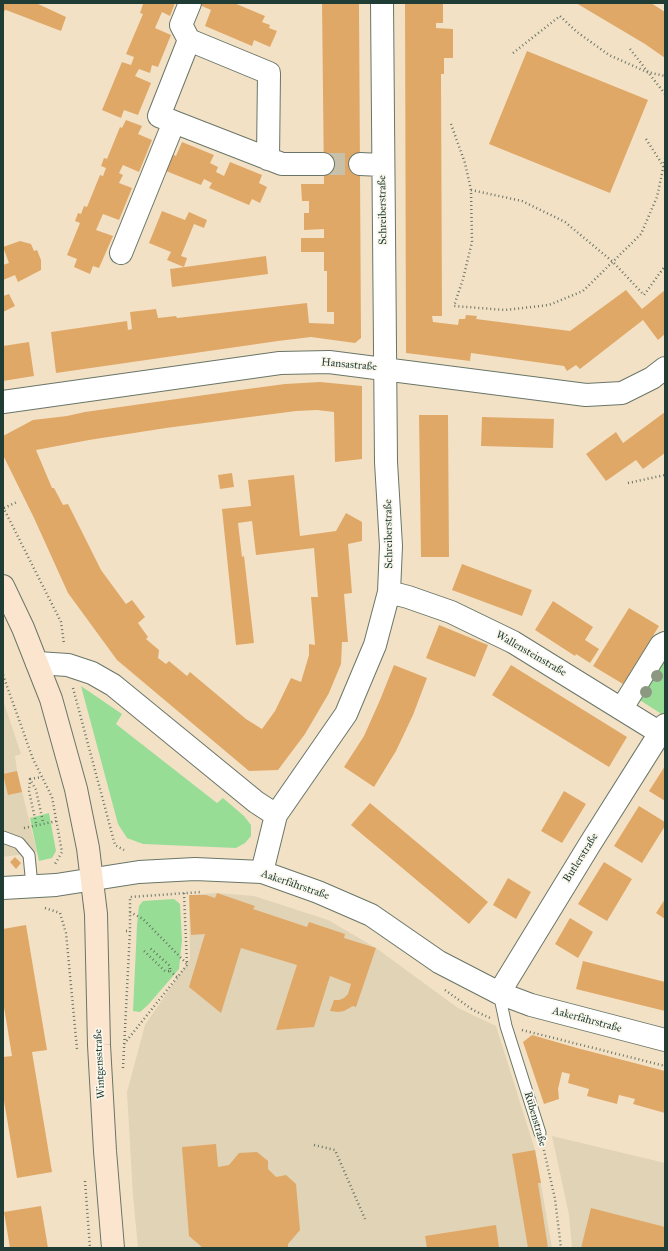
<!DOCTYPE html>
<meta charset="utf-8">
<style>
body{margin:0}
#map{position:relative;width:668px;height:1251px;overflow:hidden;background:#f3e1c6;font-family:"IM FELL Great Primer",serif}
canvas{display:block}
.frame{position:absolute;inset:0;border:4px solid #1f3d34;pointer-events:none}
</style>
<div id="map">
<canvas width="668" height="1251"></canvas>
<div class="frame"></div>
</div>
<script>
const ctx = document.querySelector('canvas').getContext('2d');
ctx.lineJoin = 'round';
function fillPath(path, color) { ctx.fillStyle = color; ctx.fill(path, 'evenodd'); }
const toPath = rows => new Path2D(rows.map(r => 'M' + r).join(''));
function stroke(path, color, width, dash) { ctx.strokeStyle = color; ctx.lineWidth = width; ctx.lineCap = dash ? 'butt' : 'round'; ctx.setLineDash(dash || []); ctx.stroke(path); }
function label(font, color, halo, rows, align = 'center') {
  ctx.font = font + ' "IM FELL Great Primer",serif'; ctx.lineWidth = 3.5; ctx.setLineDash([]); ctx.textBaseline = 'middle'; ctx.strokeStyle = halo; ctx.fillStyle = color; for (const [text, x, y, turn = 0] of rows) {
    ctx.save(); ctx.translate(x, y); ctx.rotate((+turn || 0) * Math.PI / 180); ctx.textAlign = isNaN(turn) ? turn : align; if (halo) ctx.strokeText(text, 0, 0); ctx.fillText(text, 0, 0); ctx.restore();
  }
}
const built = toPath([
 [3,700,21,754,15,756,17,771,37,852,3,857],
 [217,893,254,896,328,920,376,948,458,1008,496,1026,535,1150,552,1248,138,1248,133,1196,127,1092,145,1025,190,959,189,895],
 [552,1136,665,1163,665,1248,572,1248,569,1215]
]);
const green = toPath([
 [665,650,665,712,663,715,635,697],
 [81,686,122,714,116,724,217,803,223,798,244,816,251,825,251,836,245,843,236,848,143,844,127,838,118,824],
 [49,813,56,851,52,858,39,861,30,818],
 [174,899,180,904,182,940,179,969,148,1005,140,1012,133,1011,137,925,139,906,143,901]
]);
const building = toPath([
 [3,3,36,3,66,17,61,31,6,10,5,10,3,14],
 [140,3,175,3,170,16,162,12,155,28,171,35,158,67,152,65,150,73,139,69,135,76,151,83,138,115,124,110,121,118,102,110,122,62,131,65,134,57,126,54,143,14,140,13,143,4],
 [195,3,234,3,265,16,262,22,270,25,269,28,277,31,270,47,254,40,252,46,205,26,211,10],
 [322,3,359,3,361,338,355,343,311,337,278,341,56,373,51,332,127,321,128,330,132,329,130,312,156,309,158,318,176,316,177,318,307,303,309,323,334,324,334,312,327,312,327,271,324,271,324,252,301,252,301,238,324,238,324,229,304,230,304,213,309,213,309,201,302,201,301,184,324,184],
 [405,3,443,3,443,23,436,23,436,28,453,29,453,58,444,58,444,74,441,74,442,316,432,316,433,322,458,325,459,319,465,319,466,315,477,316,476,319,570,331,626,290,642,309,665,290,665,334,658,340,643,320,580,369,576,365,567,371,564,366,471,353,470,361,406,353],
 [576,3,651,3,665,12,665,58,645,44],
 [527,51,648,100,610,193,489,144],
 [126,120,142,126,138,134,152,140,139,172,123,165,119,173,123,175,119,183,132,188,119,220,103,214,96,230,113,236,99,268,93,266,90,274,74,267,77,259,67,255,80,223,75,221,78,213,81,214,84,206,87,207,100,175,103,176,106,168,101,166,104,158,107,159,120,127,122,128],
 [182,142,214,155,210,163,218,167,216,172,224,176,230,162,262,175,259,183,267,187,260,203,252,199,249,205,209,188,212,183,204,179,201,185,161,169,168,152,176,156],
 [162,211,185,220,189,212,207,220,204,228,194,224,181,256,187,258,184,267,167,260,171,252,149,243],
 [20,241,31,244,34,251,37,250,41,260,41,270,18,282,15,275,3,280,3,265,9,263,3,247],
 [266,256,268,274,172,287,170,269],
 [9,294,15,306,3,312,3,296],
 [29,342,34,376,3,381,3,346],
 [320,382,362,386,362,459,335,462,334,412,317,410,296,411,166,428,89,440,36,450,52,488,54,488,63,505,68,504,101,570,126,604,132,600,145,617,138,623,148,637,146,639,159,650,158,658,166,664,169,661,187,676,190,672,246,719,262,729,275,711,291,678,301,682,309,655,309,644,315,645,311,597,318,597,314,548,256,555,252,521,238,523,242,557,244,556,254,643,236,645,222,509,251,506,248,480,294,475,300,536,336,531,346,513,362,522,362,541,348,544,352,593,344,594,348,642,342,642,341,664,329,693,305,734,278,770,249,771,117,660,68,593,34,518,3,455,3,436,33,420,67,416,85,412,240,390,285,384],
 [665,412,665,453,643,469,636,460,606,481,586,454,616,432,623,443],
 [419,415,448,415,449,557,421,557],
 [482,417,554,419,553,448,481,446],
 [232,473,234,487,220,489,218,475],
 [462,564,532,590,522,616,452,590],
 [553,601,593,627,585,640,599,649,590,663,576,654,575,656,535,630],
 [629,608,659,626,623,684,593,666],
 [439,625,488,645,475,677,426,658],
 [394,665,427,678,413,715,396,751,374,787,344,767,364,736,380,700],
 [511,665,627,737,609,767,492,695],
 [665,766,665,801,649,791],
 [17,771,22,792,8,795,3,774],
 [564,791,586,804,562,843,541,831],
 [370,803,488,902,469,924,351,825],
 [639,806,665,822,665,826,642,863,614,846],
 [15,857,21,863,16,869,10,862],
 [604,862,632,879,607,921,578,904],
 [508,878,531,892,516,919,493,905],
 [217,893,255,906,253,909,307,927,309,922,345,934,344,938,376,948,356,1007,353,1006,344,1011,338,1012,330,1011,334,1000,339,1000,344,998,348,994,351,984,330,976,314,1027,276,1030,297,965,241,948,221,1013,189,987,205,934,191,935,189,895,206,895,215,898],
 [665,899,665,919,656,913],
 [570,918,593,932,578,958,555,944],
 [26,925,47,1050,32,1052,52,1172,17,1178,3,1095,3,1057,12,1056,3,1001,3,929],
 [583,961,665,982,665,1011,576,989],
 [532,1035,577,1048,665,1071,665,1113,633,1104,635,1099,619,1095,617,1104,587,1096,589,1089,568,1083,570,1074,562,1072,558,1089,559,1099,544,1104,523,1042],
 [216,1144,218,1167,229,1165,239,1153,257,1152,268,1161,268,1169,276,1177,286,1175,296,1184,300,1230,288,1244,288,1248,203,1248,189,1236,182,1147],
 [535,1150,541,1183,538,1183,548,1248,528,1248,512,1154],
 [41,1206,48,1248,10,1248,4,1212],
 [591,1208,665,1227,665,1248,581,1248],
 [496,1225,499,1248,427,1248,425,1236]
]);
const minorTunnel = toPath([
 [323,164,360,164]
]);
const path = toPath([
 [630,49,665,94],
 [513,53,560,16,577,32,609,55,647,72,665,76],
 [451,124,465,163,471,190,472,242,463,279,454,306,505,310,549,305,583,291,641,234,657,197,665,159],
 [646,139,664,167],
 [471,190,522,201,565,222,613,262,644,295,665,266],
 [628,483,665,475],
 [3,507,61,622,64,644],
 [4,508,17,502],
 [3,675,33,759,52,797,62,852,55,864],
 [73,688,115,845,124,850],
 [30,779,42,777],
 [36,823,29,791,30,779,36,790,43,822],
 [24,828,57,821],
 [45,908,60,913,66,933,77,1049],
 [130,912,143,919,187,964],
 [126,931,130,931],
 [144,951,165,971,170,971,170,966,149,947],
 [170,971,177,977],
 [445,990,473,1010,490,1018],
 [522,1030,665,1066],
 [124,1044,187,965,184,893],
 [123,1068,130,931,130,897,201,892],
 [314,1145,335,1150,365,1219],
 [543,1146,555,1199,561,1248],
 [85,1181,90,1248]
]);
const service = toPath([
 [3,837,19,843,29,855,32,886],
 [499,993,506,1026,540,1133]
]);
const minor = toPath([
 [190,3,181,25,189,40,269,73,268,159],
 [174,122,159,116,189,40],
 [360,164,382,165],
 [121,253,174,122,282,164,323,164],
 [3,402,280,363,329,362,586,395,622,393,652,378,665,368],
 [389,592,408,597,451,612,513,642,665,736],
 [37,663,68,665,92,673,113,685,256,802,276,815],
 [622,708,661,645,665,643],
 [262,872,276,815,346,714,375,645,389,592,391,546,386,462,382,3],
 [3,888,56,885,139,872,195,869,262,872,318,892,371,915,439,962,499,993,531,1005,665,1040],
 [499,993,590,844,665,725]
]);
const secondary = toPath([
 [3,586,23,628,51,699,76,789,88,848,96,914,99,1045,105,1151,113,1248]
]);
const trees = [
 [657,676],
 [646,692]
];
const streetNames = [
 ["Schreiberstraße",383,210,-91],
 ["Hansastraße",349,365,5],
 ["Schreiberstraße",389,534,-91],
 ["Wallensteinstraße",531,654,30],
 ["Butlerstraße",581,858,-58],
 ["Aakerfährstraße",295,885,19],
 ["Aakerfährstraße",587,1020,15],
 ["Wintgensstraße",100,1064,-93],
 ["Rübenstraße",535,1119,74]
];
fillPath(built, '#e1d3b5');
fillPath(green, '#98dd96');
fillPath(building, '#e0a867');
stroke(minorTunnel, '#c9c0a9', 22, [22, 11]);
stroke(service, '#697667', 13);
stroke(minor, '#697667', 24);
stroke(secondary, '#697667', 24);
stroke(path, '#697667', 2.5, [1, 3]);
stroke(service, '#fff', 11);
stroke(minor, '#fff', 22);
stroke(secondary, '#fce5cf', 22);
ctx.fillStyle = '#8c9881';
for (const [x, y] of trees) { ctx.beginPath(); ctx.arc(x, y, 6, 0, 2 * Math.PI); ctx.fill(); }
label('11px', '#1f3d34', '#fbf7ec', streetNames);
</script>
